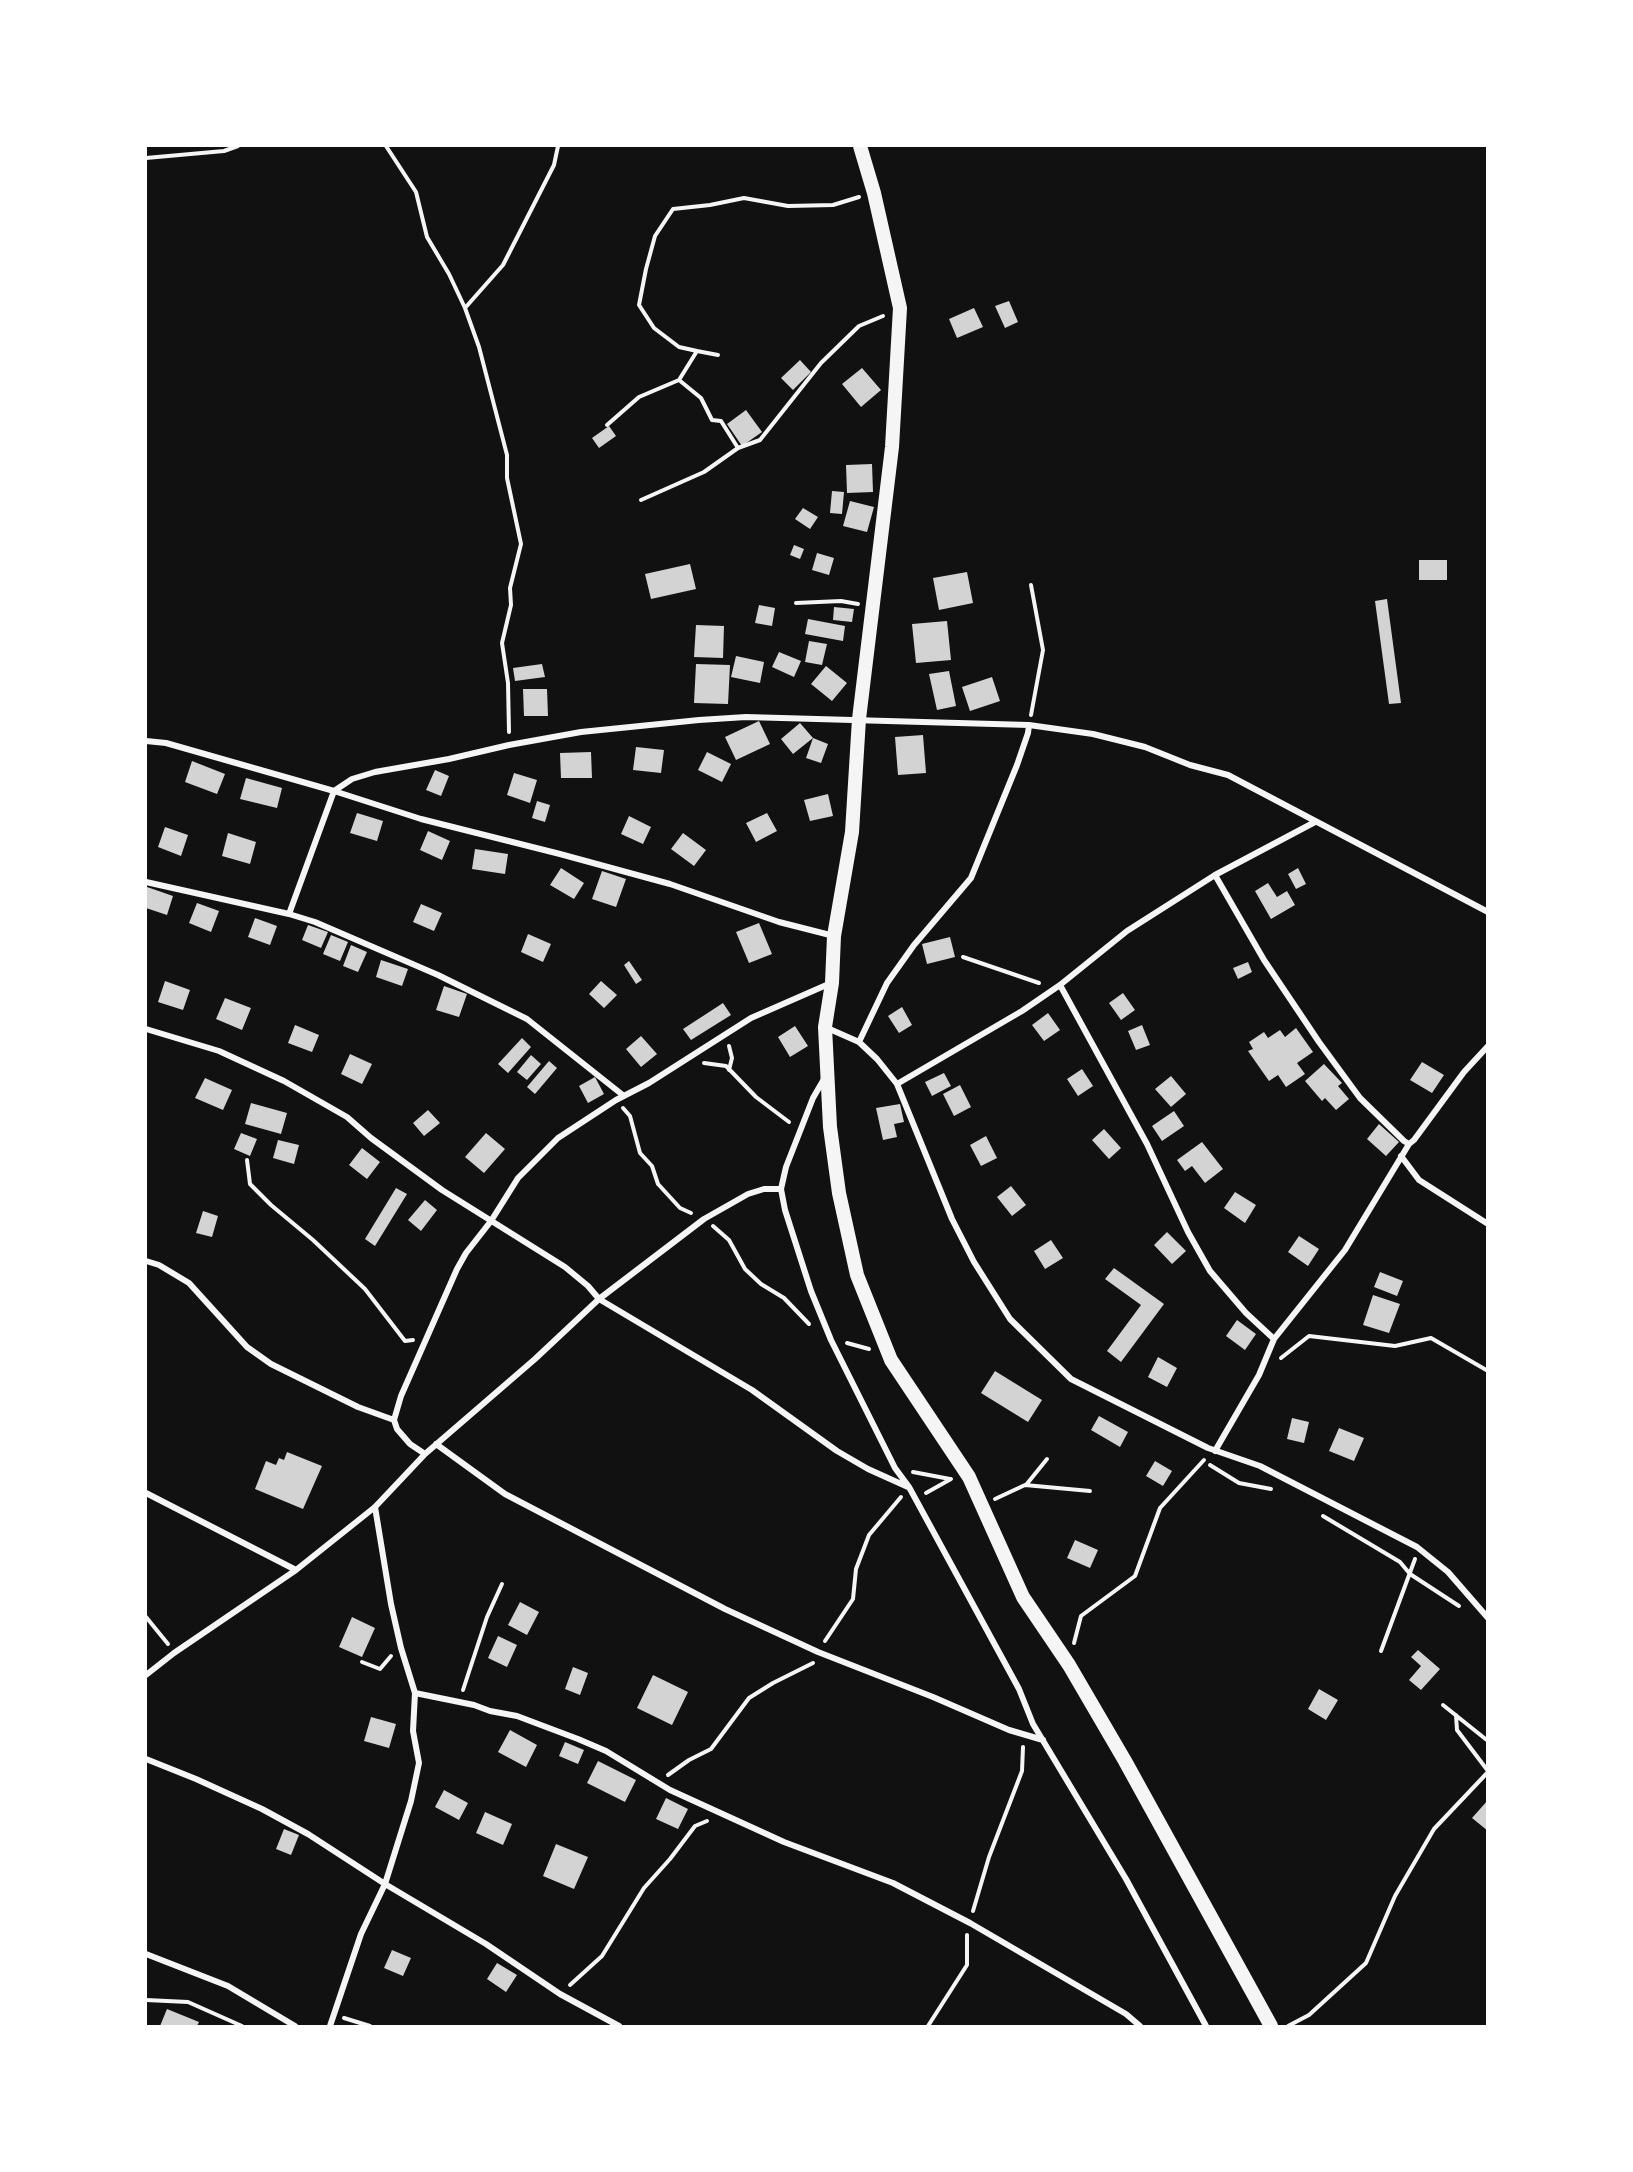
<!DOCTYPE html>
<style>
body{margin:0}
#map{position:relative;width:1633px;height:2172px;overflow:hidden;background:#111;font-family:"Exo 2",sans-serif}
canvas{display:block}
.frame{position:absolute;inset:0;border:147px solid #fff;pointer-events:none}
</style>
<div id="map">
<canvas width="1633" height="2172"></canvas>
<div class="frame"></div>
</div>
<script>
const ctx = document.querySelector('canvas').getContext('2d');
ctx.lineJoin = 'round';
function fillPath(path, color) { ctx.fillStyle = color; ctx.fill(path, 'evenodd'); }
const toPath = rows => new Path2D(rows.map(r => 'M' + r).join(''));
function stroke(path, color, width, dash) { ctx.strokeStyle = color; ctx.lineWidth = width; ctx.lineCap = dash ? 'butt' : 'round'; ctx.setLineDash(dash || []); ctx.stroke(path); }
const building = toPath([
 [1009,301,1018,322,1005,328,995,306],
 [974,308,983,327,957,338,949,319],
 [800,360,811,372,793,390,781,378],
 [862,368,881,390,861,407,842,384],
 [746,410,762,432,742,446,727,424],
 [609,426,616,436,599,448,592,438],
 [872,464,873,492,847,493,846,465],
 [832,491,844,492,842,514,830,513],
 [850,501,874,507,867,532,843,526],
 [803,508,818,517,810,529,795,519],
 [794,545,804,549,800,559,790,555],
 [817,553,834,558,829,575,812,570],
 [1419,560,1447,560,1447,580,1419,580],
 [690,564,696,589,651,599,645,574],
 [967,572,973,603,939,610,933,578],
 [1387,599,1401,703,1389,704,1375,601],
 [759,605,775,608,772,626,755,623],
 [834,607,854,609,852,622,833,620],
 [808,619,845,626,843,641,805,634],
 [947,621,951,660,916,663,912,624],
 [696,625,724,626,723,658,694,657],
 [809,641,827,644,822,665,805,662],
 [779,652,801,661,794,677,772,667],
 [736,656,764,662,760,683,731,677],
 [542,664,545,677,515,681,513,668],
 [696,664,730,665,728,704,694,703],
 [826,666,847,683,832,701,811,684],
 [949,671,956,706,937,710,929,674],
 [992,677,1000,701,970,711,962,687],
 [523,689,547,689,548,716,524,716],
 [759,721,770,744,736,760,725,737],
 [800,723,813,738,793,754,781,739],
 [923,735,926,773,898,775,895,737],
 [813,738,828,744,821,763,806,758],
 [636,747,664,750,661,773,633,770],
 [591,752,592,778,561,778,560,753],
 [707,752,731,764,722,782,698,770],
 [192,761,225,774,217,794,185,782],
 [435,770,449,776,441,796,426,790],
 [514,773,537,780,530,803,507,795],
 [246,778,282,788,277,808,240,799],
 [828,794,833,816,810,821,804,800],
 [537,801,550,805,545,822,532,818],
 [357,813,383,821,377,841,350,833],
 [767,813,777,831,756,842,746,823],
 [629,816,651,827,643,844,621,834],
 [165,827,188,835,181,856,158,847],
 [428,831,450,841,442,860,420,850],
 [228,833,256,842,250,864,222,856],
 [683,833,706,850,694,866,671,849],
 [475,849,508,854,505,874,472,869],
 [561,868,584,883,574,899,550,885],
 [1298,868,1306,884,1296,889,1288,874],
 [602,871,626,879,616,907,592,899],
 [1268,883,1277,897,1287,891,1295,905,1271,919,1255,891],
 [147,887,173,896,167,915,146,908],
 [197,903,219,911,211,932,189,923],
 [421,904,442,913,434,931,413,922],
 [255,918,277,926,270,945,248,937],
 [759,923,772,954,749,963,736,932],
 [308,925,328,932,321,948,302,940],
 [528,934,551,944,543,962,521,952],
 [331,935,348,942,340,961,323,954],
 [950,937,955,957,927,964,922,944],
 [351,945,367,952,358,972,343,966],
 [381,960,408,969,402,986,376,977],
 [629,961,642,980,636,984,624,965],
 [1248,962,1252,972,1238,979,1233,968],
 [165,981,190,990,183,1010,158,1002],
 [601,981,617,995,604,1008,589,994],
 [444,986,467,994,459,1017,436,1010],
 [1123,993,1135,1010,1121,1020,1109,1003],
 [225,998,251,1008,242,1030,216,1019],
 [723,1003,731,1015,691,1040,683,1029],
 [902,1007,912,1025,899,1033,888,1016],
 [1048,1013,1060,1030,1044,1041,1032,1025],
 [295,1025,319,1035,312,1052,288,1043],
 [1142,1025,1150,1045,1136,1050,1128,1031],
 [795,1026,808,1046,790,1057,778,1037],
 [1296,1028,1313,1052,1297,1063,1305,1074,1286,1087,1278,1075,1269,1081,1248,1051,1253,1049,1249,1042,1264,1032,1268,1038,1280,1030,1285,1037],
 [641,1036,657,1054,641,1067,626,1049],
 [522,1038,531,1047,508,1073,498,1064],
 [350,1054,372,1064,362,1084,341,1074],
 [531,1055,541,1064,527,1080,517,1072],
 [549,1061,557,1068,535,1094,527,1087],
 [1422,1062,1444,1075,1432,1093,1410,1080],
 [1324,1064,1342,1083,1338,1086,1349,1099,1336,1110,1325,1098,1322,1101,1305,1081],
 [1082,1069,1093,1086,1078,1096,1067,1079],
 [944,1073,951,1086,932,1096,925,1082],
 [1171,1076,1186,1094,1171,1107,1155,1089],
 [595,1077,604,1094,588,1103,579,1086],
 [205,1078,232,1090,223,1110,195,1098],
 [960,1085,971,1107,954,1116,943,1094],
 [251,1103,287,1113,281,1134,245,1124],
 [900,1104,904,1122,894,1124,897,1137,883,1140,876,1108],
 [428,1110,440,1123,424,1136,413,1123],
 [1174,1111,1184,1126,1162,1141,1152,1126],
 [1379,1124,1399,1142,1386,1156,1367,1139],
 [1104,1129,1121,1148,1109,1159,1092,1140],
 [241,1133,257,1139,250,1156,234,1149],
 [486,1133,505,1149,484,1173,465,1157],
 [986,1136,997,1158,981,1166,970,1145],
 [278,1140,299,1145,294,1164,273,1158],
 [1202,1142,1223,1169,1205,1183,1192,1166,1185,1171,1177,1160],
 [362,1148,380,1162,367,1179,349,1165],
 [1011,1186,1026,1205,1012,1216,997,1197],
 [396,1188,407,1194,375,1246,365,1239],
 [1235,1192,1256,1205,1245,1223,1224,1208],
 [425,1200,437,1210,421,1231,408,1220],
 [203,1211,218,1216,212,1237,196,1233],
 [1167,1232,1186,1251,1172,1264,1154,1245],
 [1299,1236,1319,1249,1308,1266,1288,1252],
 [1051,1240,1063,1258,1045,1269,1034,1251],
 [1114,1268,1164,1304,1121,1362,1107,1351,1141,1305,1105,1279],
 [1380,1272,1403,1281,1397,1296,1374,1287],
 [1373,1295,1400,1304,1389,1333,1363,1325],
 [1237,1320,1256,1334,1245,1350,1226,1336],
 [1158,1357,1177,1368,1167,1387,1148,1377],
 [995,1371,1042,1400,1028,1422,981,1393],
 [1099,1416,1128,1432,1120,1447,1091,1430],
 [1292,1418,1309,1422,1304,1443,1287,1439],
 [1339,1428,1364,1438,1354,1461,1329,1451],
 [287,1452,322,1466,303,1509,255,1489,266,1461,276,1465,279,1458,284,1460],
 [1155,1461,1172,1471,1163,1486,1146,1476],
 [1075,1540,1098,1550,1090,1568,1067,1558],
 [520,1602,539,1612,527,1635,508,1625],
 [352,1617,375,1628,362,1657,339,1647],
 [498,1636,517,1645,507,1667,488,1658],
 [1418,1650,1440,1669,1421,1690,1409,1680,1421,1666,1411,1657],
 [573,1667,588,1673,580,1695,565,1689],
 [653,1675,688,1692,672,1725,637,1708],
 [1319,1689,1338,1700,1326,1720,1308,1709],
 [371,1717,396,1724,389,1748,364,1741],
 [510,1730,537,1745,526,1767,498,1752],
 [565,1742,584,1750,578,1764,559,1756],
 [598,1761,636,1780,625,1802,587,1783],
 [444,1790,468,1803,459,1820,435,1807],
 [666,1798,688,1809,678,1829,656,1819],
 [1488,1800,1488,1831,1472,1818],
 [485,1812,512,1824,503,1845,476,1833],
 [284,1829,299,1835,291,1855,276,1849],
 [556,1844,588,1857,574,1889,543,1876],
 [392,1950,411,1958,403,1976,384,1968],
 [497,1963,517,1975,506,1992,487,1979],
 [167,2009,199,2022,197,2026,160,2026]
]);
const path = toPath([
 [386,146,416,192,427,237,449,274,465,308,479,347,507,455,507,478,521,544,510,588,511,605,502,643,508,683,509,732],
 [146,158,224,151,238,146],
 [465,308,503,265,554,165,558,146],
 [697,351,679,347,654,328,639,305,646,269,655,236,673,209,710,205,744,198,788,206,833,205,859,197],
 [679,380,701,398,712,420,721,421,738,448,760,440,821,363,859,326,883,316],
 [607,425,639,397,679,380,697,351,718,355],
 [641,500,704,472,738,448],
 [796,603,841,601,858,604],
 [1031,715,1043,650,1031,585],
 [963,957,1039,983],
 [729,1046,732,1058,729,1070],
 [704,1063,726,1066,756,1097,789,1122],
 [623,1108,630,1116,640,1153,652,1166,658,1184,680,1208,691,1213],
 [247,1160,250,1184,271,1205,313,1240,365,1289,405,1341,413,1340],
 [713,1226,729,1240,745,1269,761,1284,784,1298,809,1324],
 [847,1343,869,1349],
 [1281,1358,1309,1336,1395,1346,1431,1338,1488,1371],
 [1210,1465,1239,1483,1271,1489],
 [913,1472,950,1479],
 [1026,1485,1047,1459],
 [926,1493,951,1479],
 [995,1499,1025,1485,1090,1491],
 [1323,1516,1400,1562,1410,1574,1459,1606],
 [146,1617,168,1644],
 [825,1641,853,1599,856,1569,869,1535,901,1497],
 [1074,1643,1081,1616,1135,1576,1160,1508,1204,1460],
 [1381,1651,1415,1559],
 [362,1662,380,1669,391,1656],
 [463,1690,487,1617,502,1584],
 [1443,1705,1488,1741],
 [1456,1715,1457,1730,1488,1771],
 [668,1775,689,1760,711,1749,749,1698,773,1683,813,1663],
 [973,1911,989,1857,1022,1771,1023,1747],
 [570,1985,602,1956,644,1888,670,1859,695,1826,707,1821],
 [146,2000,188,2002,242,2026],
 [344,2018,370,2026],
 [928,2026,967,1965,967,1935],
 [1288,2026,1309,2015,1366,1963,1395,1896,1434,1829,1488,1772]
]);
const minor = toPath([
 [146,741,166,743,334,791,421,819,560,854,670,884,779,922,834,936],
 [1215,875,1315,822],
 [146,882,289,914,315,922,438,975,527,1019,624,1096],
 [289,914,334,791,352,779,375,772,449,759,509,745,581,732,699,720,746,717,1029,725,1093,734,1145,747,1190,765,1228,775,1488,912],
 [1060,985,1147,1144,1188,1232,1210,1271,1246,1313,1274,1339],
 [825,1027,859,1042,877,1059,897,1084,952,1219,974,1262,1010,1319,1071,1379,1208,1448,1260,1466,1417,1547,1448,1572,1488,1618],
 [146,1029,219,1051,284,1081,347,1117,371,1138,442,1190,565,1267,588,1286,599,1299,752,1390,837,1451,868,1469,908,1487],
 [859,1042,887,983,914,945,971,878,1017,765,1028,733,1029,725],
 [824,1079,813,1098,786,1167,781,1189,785,1210,811,1291,831,1340,895,1468,909,1487,1019,1689,1033,1724,1126,1879,1206,2026],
 [897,1084,1022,1011,1060,985,1127,931,1215,875,1264,960,1319,1042,1360,1098,1404,1141,1409,1144,1414,1140,1464,1072,1488,1046],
 [1401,1156,1419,1180,1488,1224],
 [146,1261,159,1265,189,1283,247,1347,271,1364,358,1407,394,1420],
 [436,1444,505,1494,725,1609,818,1652,933,1697,1009,1730,1043,1740],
 [1215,1451,1259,1375,1274,1339,1345,1250,1409,1144],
 [425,1454,410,1444,397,1429,394,1420,401,1396,457,1269,466,1253,491,1221,518,1178,558,1138,616,1100,649,1083,751,1018,831,983],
 [146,1493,296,1570],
 [146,1675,174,1653,296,1570,375,1507,425,1454,535,1359,599,1299,704,1219,748,1194,764,1189,781,1189],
 [415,1693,474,1705,490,1711,517,1716,578,1739,606,1751,670,1790,784,1842,893,1883,970,1923,1126,2014,1140,2026],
 [146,1759,196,1779,262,1809,308,1834,385,1884,486,1944,560,1994,619,2026],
 [146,1954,228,1986,295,2026],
 [330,2026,361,1934,385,1884,411,1801,419,1763,413,1731,415,1693,401,1648,391,1604,375,1507]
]);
const trunk = toPath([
 [860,146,874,193,900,308,892,447,859,719,852,832,834,936,832,983,825,1027,830,1127,839,1193,857,1275,891,1360,969,1477,1023,1597,1069,1665,1125,1761,1271,2026]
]);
fillPath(building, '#d3d3d3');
stroke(path, '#f5f5f5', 4);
stroke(minor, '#f5f5f5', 6);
stroke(trunk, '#f5f5f5', 14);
</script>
